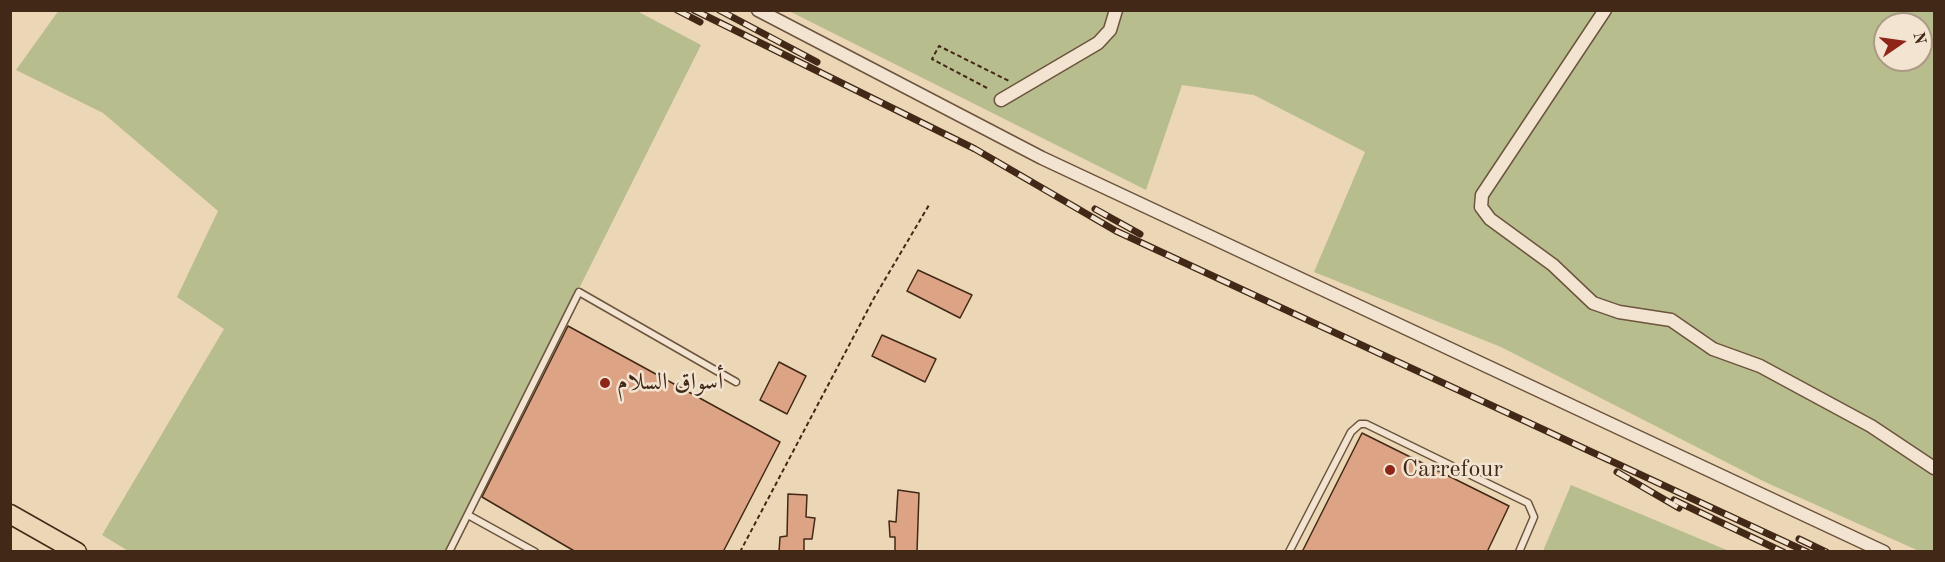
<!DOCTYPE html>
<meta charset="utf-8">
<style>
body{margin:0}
#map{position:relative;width:1945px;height:562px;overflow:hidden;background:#ebd6b6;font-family:"Old Standard TT",serif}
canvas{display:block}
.frame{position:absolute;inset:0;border:12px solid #422816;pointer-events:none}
.north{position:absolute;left:1873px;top:12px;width:60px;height:60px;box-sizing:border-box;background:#f2e4d0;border:2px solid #ac9986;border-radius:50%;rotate:77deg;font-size:16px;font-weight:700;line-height:24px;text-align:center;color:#422816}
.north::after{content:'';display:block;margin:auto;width:21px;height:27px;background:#8f2418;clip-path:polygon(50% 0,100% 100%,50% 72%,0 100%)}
</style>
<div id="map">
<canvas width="1945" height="562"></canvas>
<div class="frame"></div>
<div class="north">N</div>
</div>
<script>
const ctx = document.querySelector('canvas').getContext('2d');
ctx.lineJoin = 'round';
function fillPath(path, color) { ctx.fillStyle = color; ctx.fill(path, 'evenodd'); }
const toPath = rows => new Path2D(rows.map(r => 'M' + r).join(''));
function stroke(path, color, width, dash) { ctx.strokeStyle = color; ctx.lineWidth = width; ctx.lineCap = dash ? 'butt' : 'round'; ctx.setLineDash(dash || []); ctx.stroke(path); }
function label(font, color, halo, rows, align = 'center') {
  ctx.font = font + ' "Old Standard TT",Amiri,serif'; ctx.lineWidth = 5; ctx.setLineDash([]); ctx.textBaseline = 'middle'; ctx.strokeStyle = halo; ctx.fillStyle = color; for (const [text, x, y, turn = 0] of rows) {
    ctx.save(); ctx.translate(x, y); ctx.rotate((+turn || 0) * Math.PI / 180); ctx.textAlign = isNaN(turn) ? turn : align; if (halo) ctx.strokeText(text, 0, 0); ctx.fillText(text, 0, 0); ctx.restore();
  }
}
const green = toPath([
 [59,10,637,11,701,45,447,552,130,552,102,535,224,329,177,297,218,211,103,113,16,70],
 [789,11,1934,11,1934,551,1919,551,1765,482,1501,347,1314,272,1365,152,1254,95,1182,85,1146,190],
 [1885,24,1921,24,1921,60,1885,60],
 [1571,485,1729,551,1543,551]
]);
const building = toPath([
 [918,270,972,295,960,318,907,291,918,270],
 [568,326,780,442,723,552,576,552,482,497,568,326],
 [882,335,936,359,925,382,872,356,882,335],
 [779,362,806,376,787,414,760,400,779,362],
 [1362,433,1509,506,1487,552,1302,552,1362,433],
 [898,490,919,493,917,552,895,552,895,537,890,537,889,521,896,522,898,490],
 [788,494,807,495,806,517,815,518,812,539,804,539,804,552,779,552,780,537,787,536,788,494]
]);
const path = toPath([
 [987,88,932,59,939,46,1009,81],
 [740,552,874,298,929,205]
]);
const service = toPath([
 [468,515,535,552],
 [449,552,579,292,736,382],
 [1289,552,1351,432,1360,424,1366,424,1528,503,1534,517,1519,552]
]);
const minor = toPath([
 [758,10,1042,158,1884,552],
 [1605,10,1482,195,1481,207,1490,219,1553,265,1593,303,1619,312,1671,320,1713,349,1760,366,1871,426,1934,468],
 [1001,100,1098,43,1110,30,1116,10]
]);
const primary = toPath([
 [10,514,77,552]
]);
const rail = toPath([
 [677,10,700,22],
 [694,10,975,149,1116,231,1807,552],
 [719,10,817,62],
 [1095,209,1140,234],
 [1617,472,1679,508],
 [1674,500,1783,552],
 [1799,539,1826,552]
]);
const markers = [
 [605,383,6,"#8f2418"],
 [1390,470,6,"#8f2418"]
];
const poiNames = [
 ["أسواق السلام",617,383],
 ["Carrefour",1402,470]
];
fillPath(green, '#b8bd8d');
fillPath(building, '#dca384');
stroke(building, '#422816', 1.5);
stroke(service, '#6c543e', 9);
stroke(minor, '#6c543e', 15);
stroke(primary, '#422816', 21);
stroke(path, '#422816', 2, [4.5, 3]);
stroke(service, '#f2e4d0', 6);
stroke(minor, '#f2e4d0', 12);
stroke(primary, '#ebd6b6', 18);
stroke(rail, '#422816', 7);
stroke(rail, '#f2e4d0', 4.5, [14]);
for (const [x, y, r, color] of markers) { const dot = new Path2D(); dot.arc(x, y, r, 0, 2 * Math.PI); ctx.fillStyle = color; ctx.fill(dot); stroke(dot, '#f2e4d0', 2); }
label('24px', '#422816', '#f2e4d0', poiNames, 'left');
</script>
